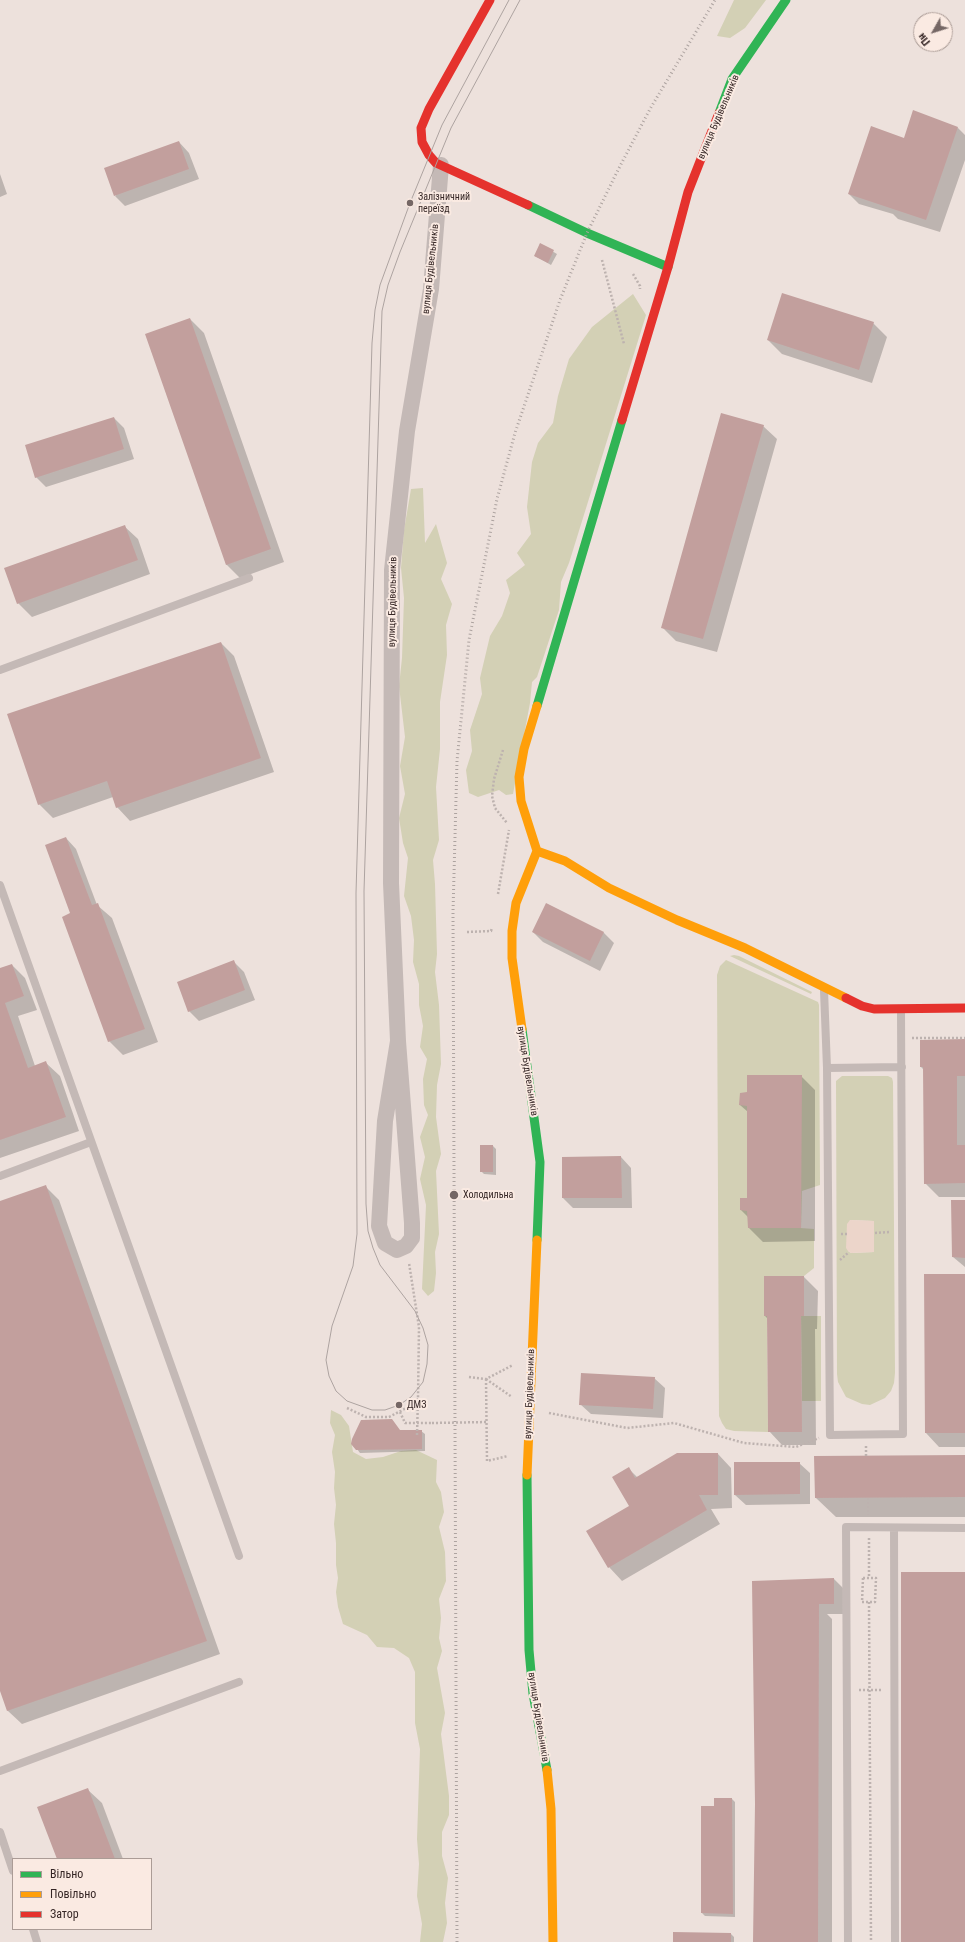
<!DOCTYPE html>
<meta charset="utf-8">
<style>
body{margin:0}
#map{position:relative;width:965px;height:1942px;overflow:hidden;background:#ede1dc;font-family:"Roboto Condensed",sans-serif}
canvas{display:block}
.legend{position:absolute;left:12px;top:1858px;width:140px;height:72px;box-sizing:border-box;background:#faeae2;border:1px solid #ab9c96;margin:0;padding:5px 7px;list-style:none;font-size:12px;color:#352625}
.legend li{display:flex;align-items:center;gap:8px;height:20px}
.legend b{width:20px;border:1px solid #ab9c96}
.north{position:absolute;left:913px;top:12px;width:40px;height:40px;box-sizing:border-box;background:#faeae2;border:1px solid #ab9c96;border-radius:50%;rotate:231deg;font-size:11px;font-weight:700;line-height:16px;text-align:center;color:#352625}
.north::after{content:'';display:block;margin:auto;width:14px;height:18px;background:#756765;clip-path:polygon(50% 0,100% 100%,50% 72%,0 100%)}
</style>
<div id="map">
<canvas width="965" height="1942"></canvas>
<ul class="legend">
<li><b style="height:5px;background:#30b455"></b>Вільно</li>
<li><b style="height:5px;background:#ff9f0a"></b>Повільно</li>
<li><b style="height:5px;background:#e5322d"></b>Затор</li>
</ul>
<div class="north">Пн</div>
</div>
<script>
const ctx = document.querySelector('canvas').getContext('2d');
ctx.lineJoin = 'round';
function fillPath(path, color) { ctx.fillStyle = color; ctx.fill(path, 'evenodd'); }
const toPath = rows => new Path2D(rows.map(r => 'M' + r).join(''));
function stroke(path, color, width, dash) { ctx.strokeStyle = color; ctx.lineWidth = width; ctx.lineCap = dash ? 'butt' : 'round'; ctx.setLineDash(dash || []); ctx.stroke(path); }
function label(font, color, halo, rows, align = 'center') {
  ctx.font = font + ' "Roboto Condensed",sans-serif'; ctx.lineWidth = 4; ctx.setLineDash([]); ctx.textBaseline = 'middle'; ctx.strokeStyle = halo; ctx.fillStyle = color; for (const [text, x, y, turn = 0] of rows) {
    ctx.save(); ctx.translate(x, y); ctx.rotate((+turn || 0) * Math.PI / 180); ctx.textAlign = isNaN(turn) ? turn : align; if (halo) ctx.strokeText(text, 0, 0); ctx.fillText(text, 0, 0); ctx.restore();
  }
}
const green = toPath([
 [734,0,766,0,745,28,730,38,717,36],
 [633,294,646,315,569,563,561,582,559,610,537,677,532,682,530,703,513,794,506,795,499,790,478,797,469,793,466,770,472,751,470,730,482,694,480,678,490,636,502,616,510,593,506,580,525,565,517,553,531,534,527,507,532,462,538,443,553,423,558,396,569,359,592,327],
 [423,488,425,543,436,524,447,563,441,579,452,604,446,625,447,655,440,702,440,749,436,787,439,840,433,860,435,884,437,954,435,972,439,1005,441,1064,437,1085,436,1117,441,1154,436,1171,439,1234,435,1252,436,1273,434,1291,428,1296,422,1289,426,1205,420,1179,425,1157,420,1137,428,1115,424,1105,423,1079,427,1059,420,1047,423,1026,419,1005,419,984,413,962,414,940,411,916,404,896,408,858,403,843,399,818,405,794,400,766,405,737,399,686,402,658,404,598,401,568,404,530,411,489],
 [734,955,739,956,812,992,811,994,730,956],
 [726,960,818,1002,819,1005,820,1185,802,1191,801,1228,814,1229,814,1268,804,1276,765,1276,764,1316,767,1316,768,1432,734,1431,726,1429,722,1423,719,1416,717,975,720,966],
 [842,1076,888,1076,892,1078,893,1082,895,1373,894,1383,891,1391,885,1398,870,1405,862,1404,846,1397,838,1382,837,1374,836,1081],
 [850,1220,874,1221,874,1252,851,1253,848,1251],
 [801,1316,821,1316,821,1401,802,1401],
 [331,1410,341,1415,349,1426,353,1452,366,1459,383,1457,401,1451,416,1450,437,1460,436,1482,441,1492,444,1512,439,1527,445,1552,446,1581,439,1599,441,1618,439,1638,442,1651,437,1668,445,1713,441,1734,449,1796,449,1815,442,1832,442,1856,448,1878,445,1903,447,1923,443,1942,420,1942,422,1924,417,1896,419,1864,417,1839,420,1749,415,1723,415,1672,409,1658,394,1648,377,1647,367,1635,343,1624,338,1607,336,1592,338,1578,336,1565,336,1543,334,1524,336,1505,334,1488,335,1472,332,1452,335,1435,330,1423]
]);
const plaza = toPath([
 [850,1220,874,1221,874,1252,851,1253,848,1251,846,1248,847,1224]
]);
const shadow = toPath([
 [958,128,965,135,965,160,940,232,898,219,893,214,859,204,849,194,903,139],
 [179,142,189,153,199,179,125,206,115,196],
 [0,174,7,194,0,197],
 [540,244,557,254,551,265,535,256],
 [190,319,204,333,284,562,240,578,226,564],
 [873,323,887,337,872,383,782,354,768,340],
 [114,418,124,428,134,459,46,487,36,477],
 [763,426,777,439,717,652,676,641,662,627],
 [124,526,138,539,150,574,32,617,18,603],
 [221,643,234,656,274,772,130,821,117,807,113,797,53,818,39,804],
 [66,838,76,849,97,905,112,918,158,1042,123,1055,109,1041,72,914],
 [547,904,604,933,614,943,600,971,543,942,533,932],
 [234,962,244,972,255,1000,199,1021,189,1011],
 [12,965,25,978,37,1010,18,1016,35,1066,46,1063,60,1076,79,1131,0,1158,0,969],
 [965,1040,965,1197,939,1197,925,1183,924,1070,921,1067],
 [801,1076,815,1090,815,1241,763,1242,749,1228,748,1217,741,1210,748,1199,748,1112,740,1105],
 [493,1146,496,1149,496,1175,484,1174,481,1171],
 [621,1157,631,1168,632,1208,573,1208,563,1198,563,1158],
 [45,1186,59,1200,220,1654,22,1724,8,1711,0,1688,0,1203],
 [965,1201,965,1267,953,1257],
 [925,1275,965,1275,965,1447,939,1447,926,1433],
 [804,1277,818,1291,817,1329,815,1329,816,1445,782,1445,769,1431,768,1319,765,1316],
 [654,1378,665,1388,663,1418,591,1414,580,1404],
 [400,1431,421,1431,425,1434,425,1451,360,1453,357,1449],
 [718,1454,731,1468,732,1508,711,1509,720,1524,622,1581,609,1567,630,1506,629,1469,637,1477],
 [965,1457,965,1517,836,1517,816,1498],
 [799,1463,810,1473,810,1504,746,1505,735,1495],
 [834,1579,844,1589,844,1614,827,1614,832,1619,832,1942,754,1942,756,1804,753,1606],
 [88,1790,102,1803,123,1859,58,1859],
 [732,1799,735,1802,735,1917,705,1916,702,1913,702,1807,715,1807],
 [731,1934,734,1937,734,1942,674,1942]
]);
const building = toPath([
 [913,110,958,127,926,220,848,194,871,126,904,138],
 [179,141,189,169,114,196,104,168],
 [540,243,554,250,548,263,534,256],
 [782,293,874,322,859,370,767,340],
 [190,318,271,549,226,565,145,334],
 [721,413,764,425,703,639,661,628],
 [114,417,124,449,35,478,25,445],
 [125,525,138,560,17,604,4,568],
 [221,642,261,758,116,808,107,781,38,805,7,714],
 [66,837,92,905,98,903,145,1029,108,1042,62,917,70,913,45,845],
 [546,903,604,932,590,961,532,932],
 [234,960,245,990,188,1012,177,982],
 [12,964,24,996,5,1003,28,1068,46,1061,66,1117,0,1140,0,968],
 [965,1039,965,1076,957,1076,957,1145,965,1145,965,1183,924,1184,923,1067,920,1067,920,1040],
 [747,1075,802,1075,801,1228,748,1228,747,1211,740,1210,740,1198,747,1198,747,1106,739,1105,740,1093,747,1092],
 [480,1145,493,1145,493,1172,480,1172],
 [621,1156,622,1198,562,1198,562,1157],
 [46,1185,207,1641,7,1711,0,1691,0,1201],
 [951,1200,965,1200,965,1258,952,1257],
 [924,1274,965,1274,965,1433,925,1433],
 [764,1276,804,1276,804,1316,801,1316,802,1432,768,1432,767,1316,764,1316],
 [581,1373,655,1377,653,1409,579,1405],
 [392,1419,400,1430,422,1430,422,1449,356,1450,351,1444,352,1439,361,1420],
 [677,1453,718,1453,718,1495,699,1495,707,1510,608,1568,586,1531,629,1506,612,1477,629,1467,635,1478],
 [965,1455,965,1497,815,1498,814,1456],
 [734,1462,800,1462,800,1494,734,1495],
 [901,1572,965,1572,965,1942,901,1942],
 [834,1578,834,1604,819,1604,818,1942,753,1942,755,1804,752,1581],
 [88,1788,115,1859,57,1859,37,1807],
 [714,1798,732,1798,733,1914,701,1913,701,1806,714,1806],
 [673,1932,731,1933,731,1942,673,1942]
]);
const path = toPath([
 [602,260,624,344],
 [633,274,640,286,640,289],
 [503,750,494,779,492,796,495,808,507,823],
 [498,894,509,830],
 [467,932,491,931,492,928],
 [912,1038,965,1038],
 [875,1233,890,1232],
 [841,1234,847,1234],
 [840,1260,849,1252],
 [469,1377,486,1379,513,1365],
 [486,1379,512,1397],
 [486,1379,487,1461,508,1456],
 [347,1408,366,1417,389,1417,412,1405,418,1398,419,1327,409,1263],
 [400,1412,405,1423,432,1423],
 [549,1413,627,1428,674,1423,744,1443,796,1447,819,1438],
 [417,1435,418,1398],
 [866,1446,866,1456],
 [868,1498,868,1515],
 [869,1538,869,1578],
 [863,1578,876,1578,875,1602,862,1602,863,1578],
 [869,1602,871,1942],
 [859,1690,882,1690]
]);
const lane = toPath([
 [0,670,249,578],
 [0,885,239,1556],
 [824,990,827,1068,830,1435,903,1434,901,1011],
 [827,1068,902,1067],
 [0,1176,91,1142],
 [894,1528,895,1942],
 [0,1771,239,1682],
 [0,1832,13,1871],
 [33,1929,37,1942],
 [848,1942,846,1527,965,1528]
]);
const street = toPath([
 [398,1041,412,1223,412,1238,406,1246,397,1250,385,1243,379,1226,385,1121,398,1041,391,883,392,570,407,431,431,289,441,165]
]);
const fast = toPath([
 [719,113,732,79,786,0],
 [528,205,587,233,668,267],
 [537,706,622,420],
 [522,1029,540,1162,537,1240],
 [527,1475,529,1650,533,1694,547,1770]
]);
const slow = toPath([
 [537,851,565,861,609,888,677,920,745,948,846,998],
 [522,1029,512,958,512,931,516,903,537,851,521,801,519,777,524,749,537,706],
 [527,1475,537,1240],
 [547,1770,551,1809,553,1942]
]);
const jam = toPath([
 [490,0,429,109,421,128,422,142,429,155,436,163,528,205],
 [622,420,668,267,688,192,719,113],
 [846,998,862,1006,874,1009,965,1008]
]);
const tram = toPath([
 [509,0,442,125,410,203,380,285,375,310,372,343,356,893,357,1234,353,1266,332,1326,326,1360,329,1376,336,1391,347,1401,372,1410,385,1410,399,1405,411,1397,423,1382,427,1364,428,1345,423,1328,415,1311,380,1265,373,1248,368,1231,366,1204,364,891,382,311,388,285,400,252,451,128,520,0]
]);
const rail = toPath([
 [457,1942,453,912,457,761,469,640,497,499,515,433,560,300,587,233,618,170,650,109,715,0]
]);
const pathBridge = toPath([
 [432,1423,487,1422]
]);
const markers = [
 [410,203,4,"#756765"],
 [454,1195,5,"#756765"],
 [399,1405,4,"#756765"]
];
const streetNames = [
 ["вулиця Будівельників",719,117,-67],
 ["вулиця Будівельників",431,269,-84],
 ["вулиця Будівельників",393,602,-89],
 ["вулиця Будівельників",527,1071,81],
 ["вулиця Будівельників",530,1394,-88],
 ["вулиця Будівельників",538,1717,81]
];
const poiNames = [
 ["Залізничний",418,197],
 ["переїзд",418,209],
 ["Холодильна",463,1195],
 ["ДМЗ",407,1405]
];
fillPath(green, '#d3d0b5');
fillPath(plaza, '#ecd5ca');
fillPath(shadow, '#0003');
fillPath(building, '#c29f9d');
stroke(path, '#bdb2af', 2.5, [2, 2]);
stroke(lane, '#c4b9b6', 8);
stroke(street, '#c4b9b6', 16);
stroke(fast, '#30b455', 9);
stroke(slow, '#ff9f0a', 9);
stroke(jam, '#e5322d', 9);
stroke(tram, '#ada3a0', 1);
stroke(rail, '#ada3a0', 3, [1, 3]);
stroke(pathBridge, '#bdb2af', 2.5, [2, 2]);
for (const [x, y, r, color] of markers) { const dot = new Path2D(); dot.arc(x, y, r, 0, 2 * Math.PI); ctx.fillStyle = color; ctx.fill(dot); stroke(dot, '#faeae2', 1.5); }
label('10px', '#352625', '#faeae2', streetNames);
label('10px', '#352625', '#faeae2', poiNames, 'left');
</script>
